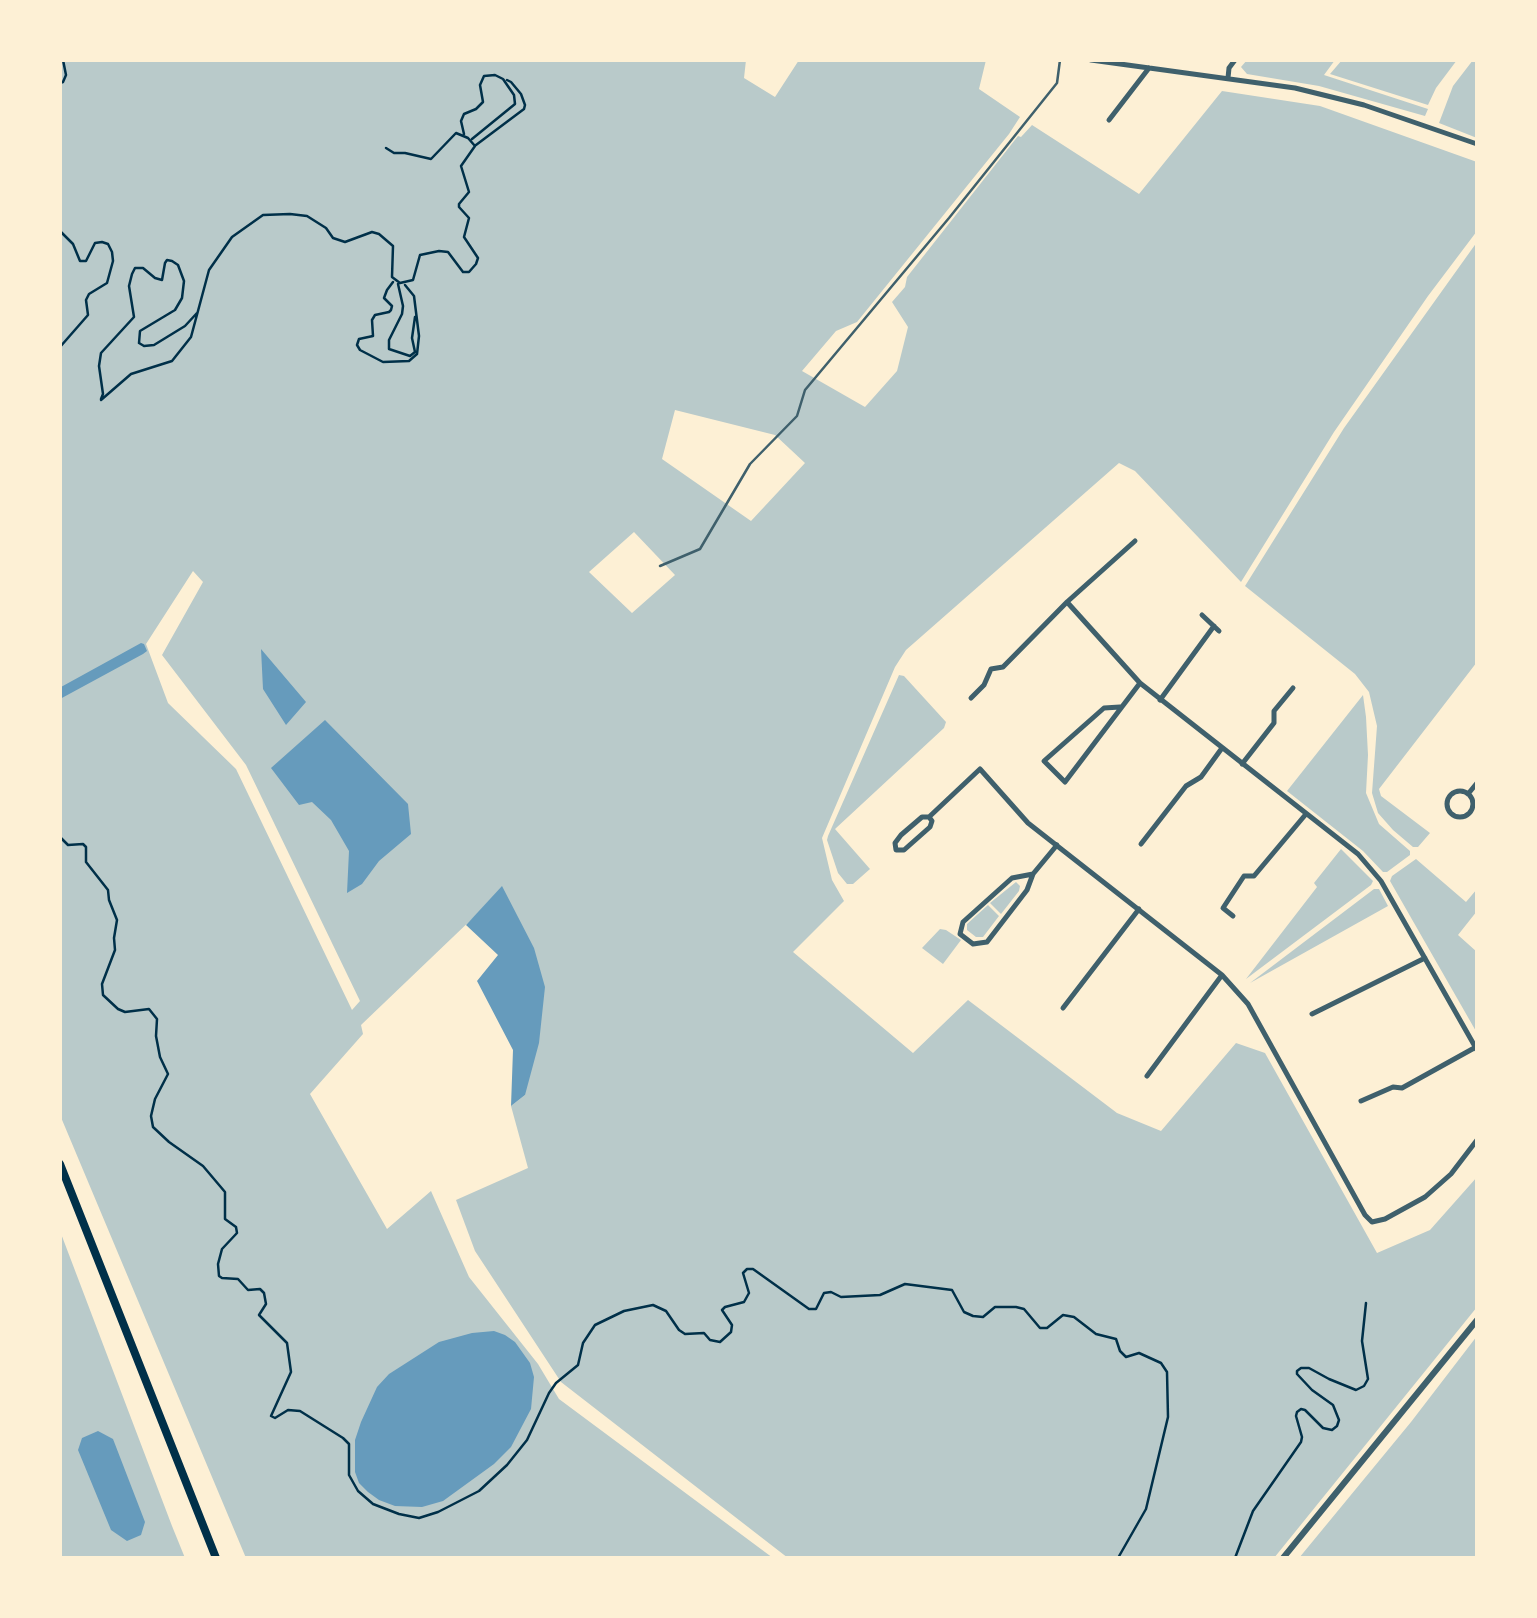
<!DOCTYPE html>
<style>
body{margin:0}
#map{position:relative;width:1537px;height:1618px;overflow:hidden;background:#fdf0d5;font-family:Poppins,sans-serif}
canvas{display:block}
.frame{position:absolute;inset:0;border:62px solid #fdf0d5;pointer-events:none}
</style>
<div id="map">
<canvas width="1537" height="1618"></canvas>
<div class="frame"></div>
</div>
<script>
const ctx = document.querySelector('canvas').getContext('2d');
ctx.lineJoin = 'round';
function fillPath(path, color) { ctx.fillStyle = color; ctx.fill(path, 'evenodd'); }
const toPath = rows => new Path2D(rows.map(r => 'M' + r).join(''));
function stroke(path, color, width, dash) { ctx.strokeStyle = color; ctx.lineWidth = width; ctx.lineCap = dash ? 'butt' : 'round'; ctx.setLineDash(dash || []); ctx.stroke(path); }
const green = toPath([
 [60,60,746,60,744,78,775,97,799,60,986,60,979,89,1020,117,1009,134,857,322,836,331,802,371,865,407,897,371,908,327,892,302,905,287,907,277,1018,136,1021,137,1032,125,1139,194,1222,91,1320,106,1477,162,1477,231,1428,296,1334,432,1241,582,1135,471,1119,463,906,650,895,667,822,838,832,880,844,901,793,952,913,1053,968,1000,1117,1113,1161,1131,1236,1043,1265,1053,1377,1253,1430,1230,1477,1177,1477,1307,1274,1558,788,1558,561,1382,475,1251,456,1200,528,1168,511,1106,525,1095,502,887,476,915,361,1025,363,1034,310,1094,387,1229,431,1191,469,1277,538,1364,559,1399,773,1558,246,1558,60,1115],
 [675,410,775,435,805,463,751,521,662,459],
 [634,532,675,575,632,613,589,572],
 [193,571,203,582,162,655,246,765,360,1001,352,1010,236,769,168,703,146,644],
 [1247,60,1335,60,1324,75,1428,109,1425,116,1319,86,1247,74,1241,67],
 [1342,60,1457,60,1436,88,1428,105,1330,74],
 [1473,60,1477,60,1477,138,1439,123,1453,86],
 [1477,242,1477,662,1379,789,1381,796,1430,833,1418,847,1413,847,1393,830,1378,813,1372,793,1377,726,1369,692,1355,674,1245,586,1344,428],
 [899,675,904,676,946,722,944,728,835,829,870,869,853,884,847,884,838,873,827,840,828,836],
 [1363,695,1366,717,1368,755,1366,793,1379,824,1410,851,1410,855,1387,872,1383,872,1363,851,1287,791],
 [1341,849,1373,881,1371,885,1246,979,1317,887,1314,883],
 [1416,859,1466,902,1477,889,1477,911,1458,935,1477,952,1477,1033,1390,881,1392,876],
 [1016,882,1020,886,1019,891,1001,914,990,903],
 [1374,889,1379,889,1388,906,1250,983],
 [988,905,999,916,983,937,976,937,967,930,967,924],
 [940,929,946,930,961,940,943,964,922,948],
 [60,1231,172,1526,185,1558,60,1558],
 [1477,1336,1477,1558,1299,1558,1411,1422]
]);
const water = toPath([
 [141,643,144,644,147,651,143,654,60,699,61,687],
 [261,649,306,702,286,725,263,689],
 [325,720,408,804,411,834,379,861,362,884,347,893,349,851,331,820,312,802,299,805,271,768],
 [502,886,534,948,545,987,539,1043,525,1095,511,1106,513,1050,477,981,498,955,466,925],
 [494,1331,505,1335,515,1342,530,1363,534,1377,531,1409,511,1447,494,1464,443,1501,422,1507,395,1506,379,1500,368,1492,359,1483,355,1472,355,1440,361,1422,377,1387,389,1374,439,1342,472,1333],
 [98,1431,113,1439,145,1522,141,1535,127,1541,111,1530,78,1450,82,1438]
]);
const path = toPath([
 [60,83,63,82,66,75,63,60],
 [464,134,461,121,464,114,476,109,483,102,480,85,484,76,495,75,503,79,514,95,515,104,472,139],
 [476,145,524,109,525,105,521,94,511,82,507,80],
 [60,231,73,244,80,261,86,261,95,243,102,242,108,244,112,252,113,261,107,283,89,294,86,300,88,315,60,347],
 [393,282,387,290,384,298,392,306,391,310,389,312,375,315,372,320,373,336,359,339,357,345,360,350,383,362,409,361,417,354,419,336,414,296,405,285],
 [398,284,403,306,402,314,389,340,389,349,410,356,415,352,412,338,415,317],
 [101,399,103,394,99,366,101,353,134,317,129,286,132,274,135,268,143,268,155,278,162,280,165,263,167,260,172,261,178,265,184,281,182,298,175,310,140,331,139,343,144,346,154,345,185,326,197,313],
 [101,400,131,374,172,361,191,337,209,270,232,237,263,215,290,214,307,216,326,228,333,238,345,242,372,232,379,234,393,246,392,277,400,283,413,280,420,255,439,251,448,252,463,272,469,272,476,264,478,258,464,237,469,218,459,207,459,204,469,192,461,166,475,146,468,138,456,133,431,159,405,153,394,153,386,148],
 [60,837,68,845,83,844,86,847,86,862,108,890,109,900,117,920,114,938,115,950,102,984,103,995,118,1009,125,1012,149,1009,157,1019,156,1036,160,1057,168,1074,155,1099,151,1116,153,1127,169,1142,203,1166,225,1192,225,1219,236,1227,237,1233,222,1249,218,1264,219,1276,222,1278,238,1279,248,1290,260,1289,264,1293,266,1304,259,1315,287,1343,291,1372,271,1416,275,1418,288,1410,300,1411,343,1438,349,1444,349,1475,358,1491,373,1504,399,1514,419,1518,438,1512,479,1491,507,1465,527,1440,549,1393,556,1383,578,1365,583,1343,595,1325,624,1311,653,1305,666,1311,679,1330,685,1334,704,1333,710,1340,720,1342,731,1332,732,1325,722,1310,725,1307,744,1302,749,1293,743,1273,747,1269,753,1269,809,1309,816,1309,824,1293,831,1292,841,1297,880,1295,905,1284,952,1290,964,1312,973,1316,983,1317,995,1307,1016,1307,1024,1309,1040,1328,1047,1328,1063,1315,1074,1317,1096,1334,1116,1339,1120,1351,1126,1357,1139,1353,1161,1363,1167,1372,1168,1417,1146,1509,1118,1558],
 [1235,1558,1253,1511,1301,1442,1302,1437,1296,1416,1297,1412,1301,1409,1305,1410,1323,1428,1332,1430,1337,1426,1339,1420,1333,1405,1312,1390,1297,1374,1297,1371,1301,1368,1309,1368,1329,1379,1356,1390,1364,1386,1368,1379,1362,1341,1366,1303]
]);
const service = toPath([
 [660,566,700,549,750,464,797,416,805,390,949,218,1057,83,1060,60]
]);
const minor = toPath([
 [1091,60,1295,88,1364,105,1477,144],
 [1228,78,1229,68,1235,60],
 [1109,120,1149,68],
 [1067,602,1135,541],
 [1202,615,1219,631],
 [971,698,984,685,991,669,1003,667,1067,602,1140,683,1358,854,1381,881,1477,1050],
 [1160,700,1214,626],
 [1120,707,1104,708,1044,761,1065,782,1140,683],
 [1242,764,1274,723,1274,711,1293,688],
 '1447 804a13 13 0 1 1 26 0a13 13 0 1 1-26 0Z',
 [1468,794,1477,783],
 [929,817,932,821,930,827,904,850,896,850,895,843,901,835,922,817,929,817,980,769,1028,823,1222,975,1248,1004,1365,1215,1372,1222,1385,1219,1425,1197,1451,1174,1477,1140],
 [1141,844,1186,786,1201,777,1222,748],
 [1033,874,1012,878,963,922,960,934,973,944,987,942,1027,890,1033,874,1057,845],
 [1233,916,1223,908,1244,876,1254,876,1306,814],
 [1063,1008,1139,909],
 [1312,1014,1425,958],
 [1147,1076,1222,975],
 [1361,1101,1393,1087,1402,1088,1476,1047]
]);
const tertiary = toPath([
 [1283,1558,1477,1320]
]);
const trunk = toPath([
 [60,1164,216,1558]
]);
fillPath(green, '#b9caca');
fillPath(water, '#669bbc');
stroke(path, '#003049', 2.5);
stroke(service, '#3f606c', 2.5);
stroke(minor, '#3f606c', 5);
stroke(tertiary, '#3f606c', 6);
stroke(trunk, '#003049', 8);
</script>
